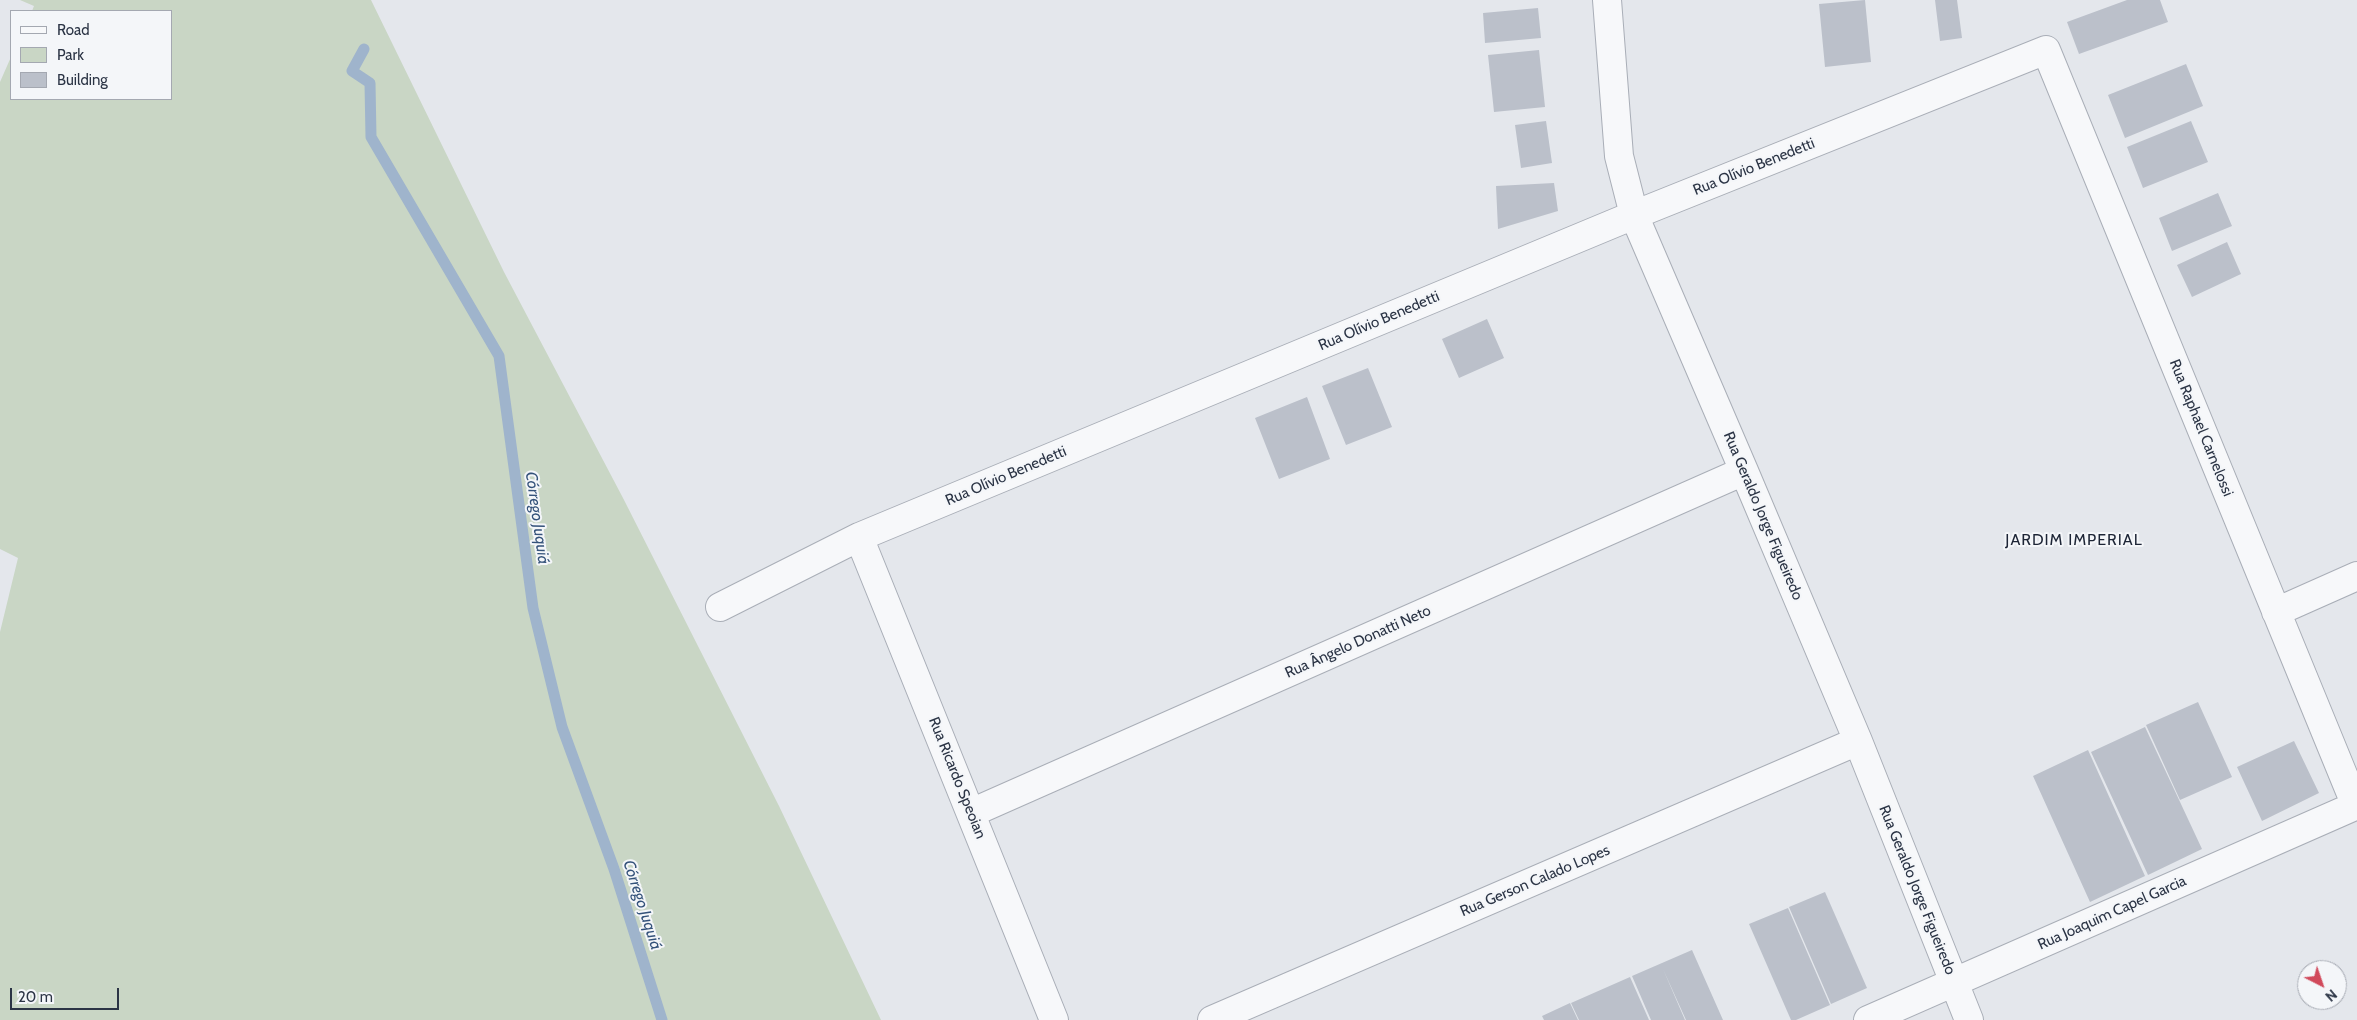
<!DOCTYPE html>
<meta charset="utf-8">
<style>
body{margin:0}
#map{position:relative;width:2357px;height:1020px;overflow:hidden;background:#e4e7ec;font-family:Cabin,sans-serif}
canvas{display:block}
.legend{position:absolute;left:10px;top:10px;width:162px;height:90px;box-sizing:border-box;background:#f4f6f9;border:1px solid #a4a8b1;margin:0;padding:6px 9px;list-style:none;font-size:15px;color:#2b3445}
.legend li{display:flex;align-items:center;gap:10px;height:25px}
.legend b{width:25px;border:1px solid #a4a8b1}
.north{position:absolute;left:2297px;top:960px;width:50px;height:50px;box-sizing:border-box;background:#f4f6f9;border:1px solid #a4a8b1;border-radius:50%;rotate:139deg;font-size:14px;font-weight:700;line-height:20px;text-align:center;color:#2b3445}
.north::after{content:'';display:block;margin:auto;width:18px;height:22px;background:#d1495b;clip-path:polygon(50% 0,100% 100%,50% 72%,0 100%)}
.scale{position:absolute;left:10px;top:988px;width:109px;height:22px;box-sizing:border-box;border:2px solid #2b3445;border-top:0;padding-left:6px;font-size:15px;line-height:18px;white-space:nowrap;color:#2b3445;-webkit-text-stroke:4px #f4f6f9;paint-order:stroke}
</style>
<div id="map">
<canvas width="2357" height="1020"></canvas>
<ul class="legend">
<li><b style="height:6px;background:#f7f8fa"></b>Road</li>
<li><b style="height:14px;background:#c9d6c5"></b>Park</li>
<li><b style="height:14px;background:#bbc0ca"></b>Building</li>
</ul>
<div class="north">N</div>
<div class="scale">20 m</div>
</div>
<script>
const ctx = document.querySelector('canvas').getContext('2d');
ctx.lineJoin = 'round';
function fillPath(path, color) { ctx.fillStyle = color; ctx.fill(path, 'evenodd'); }
const toPath = rows => new Path2D(rows.map(r => 'M' + r).join(''));
function stroke(path, color, width, dash) { ctx.strokeStyle = color; ctx.lineWidth = width; ctx.lineCap = dash ? 'butt' : 'round'; ctx.setLineDash(dash || []); ctx.stroke(path); }
function label(font, color, halo, rows, align = 'center') {
  ctx.font = font + ' Cabin,sans-serif'; ctx.lineWidth = 4; ctx.setLineDash([]); ctx.textBaseline = 'middle'; ctx.strokeStyle = halo; ctx.fillStyle = color; for (const [text, x, y, turn = 0] of rows) {
    ctx.save(); ctx.translate(x, y); ctx.rotate((+turn || 0) * Math.PI / 180); ctx.textAlign = isNaN(turn) ? turn : align; if (halo) ctx.strokeText(text, 0, 0); ctx.fillText(text, 0, 0); ctx.restore();
  }
}
const green = toPath([
 [20,0,371,0,504,272,623,498,779,806,881,1020,0,1020,0,632,18,558,0,549,0,82,11,57,11,99,171,99,171,11,32,11,34,6]
]);
const stream = toPath([
 [364,49,352,71,370,83,371,137,499,356,533,608,562,727,614,869,662,1020]
]);
const building = toPath([
 [1865,0,1871,62,1825,67,1819,4],
 [1935,0,1957,0,1962,38,1940,41],
 [2127,0,2160,0,2168,22,2079,54,2067,22],
 [1538,8,1541,38,1485,43,1483,13],
 [1539,50,1545,107,1494,112,1488,55],
 [2186,64,2203,106,2125,138,2108,95],
 [1546,121,1552,163,1521,168,1515,125],
 [2191,121,2208,162,2143,188,2127,147],
 [1554,183,1558,211,1498,229,1496,186],
 [2218,193,2232,226,2172,251,2159,218],
 [2227,242,2241,274,2192,297,2177,265],
 [1487,319,1504,358,1459,378,1442,339],
 [1368,368,1392,427,1346,445,1322,386],
 [1307,397,1330,459,1279,479,1255,418],
 [2198,702,2232,777,2180,800,2146,725],
 [2145,727,2202,849,2148,875,2091,752],
 [2294,741,2319,793,2262,821,2237,767],
 [2088,750,2145,876,2090,902,2033,776],
 [1825,892,1867,988,1831,1004,1789,907],
 [1788,908,1830,1005,1796,1020,1791,1020,1749,924],
 [1692,950,1723,1020,1686,1020,1663,969,1685,1020,1651,1020,1632,976],
 [1630,977,1649,1020,1579,1020,1571,1003],
 [1570,1003,1578,1020,1544,1020,1542,1016]
]);
const minor = toPath([
 [1607,0,1619,156,1634,215,1744,471,1858,741,1969,1020],
 [859,537,1054,1020],
 [720,607,859,537,1634,215,2046,50,2356,806],
 [2276,612,2357,576],
 [971,813,1744,471],
 [1212,1020,1858,741],
 [1868,1020,2357,805]
]);
const streetNames = [
 ["Rua Olívio Benedetti",1754,167,-22],
 ["Rua Olívio Benedetti",1379,321,-23],
 ["Rua Raphael Carnelossi",2201,428,68],
 ["Rua Olívio Benedetti",1006,476,-23],
 ["Rua Geraldo Jorge Figueiredo",1763,516,67],
 ["Rua Ângelo Donatti Neto",1358,642,-24],
 ["Rua Ricardo Speoian",957,778,68],
 ["Rua Gerson Calado Lopes",1535,881,-23],
 ["Rua Geraldo Jorge Figueiredo",1917,890,68],
 ["Rua Joaquim Capel Garcia",2112,913,-24]
];
const waterNames = [
 ["Córrego Juquiá",537,518,82],
 ["Córrego Juquiá",642,905,72]
];
const neighbourhoodNames = [
 ["JARDIM IMPERIAL",2074,540]
];
fillPath(green, '#c9d6c5');
stroke(stream, '#9fb4cc', 11);
fillPath(building, '#bbc0ca');
stroke(minor, '#a9aeb7', 30);
stroke(minor, '#f7f8fa', 28);
label('15px', '#2b3445', '#f4f6f9', streetNames);
label('italic 16px', '#34527a', '#f4f6f9', waterNames);
ctx.letterSpacing = '1px';
label('16px', '#1d2536', '#f4f6f9', neighbourhoodNames);
ctx.letterSpacing = '0px';
</script>
